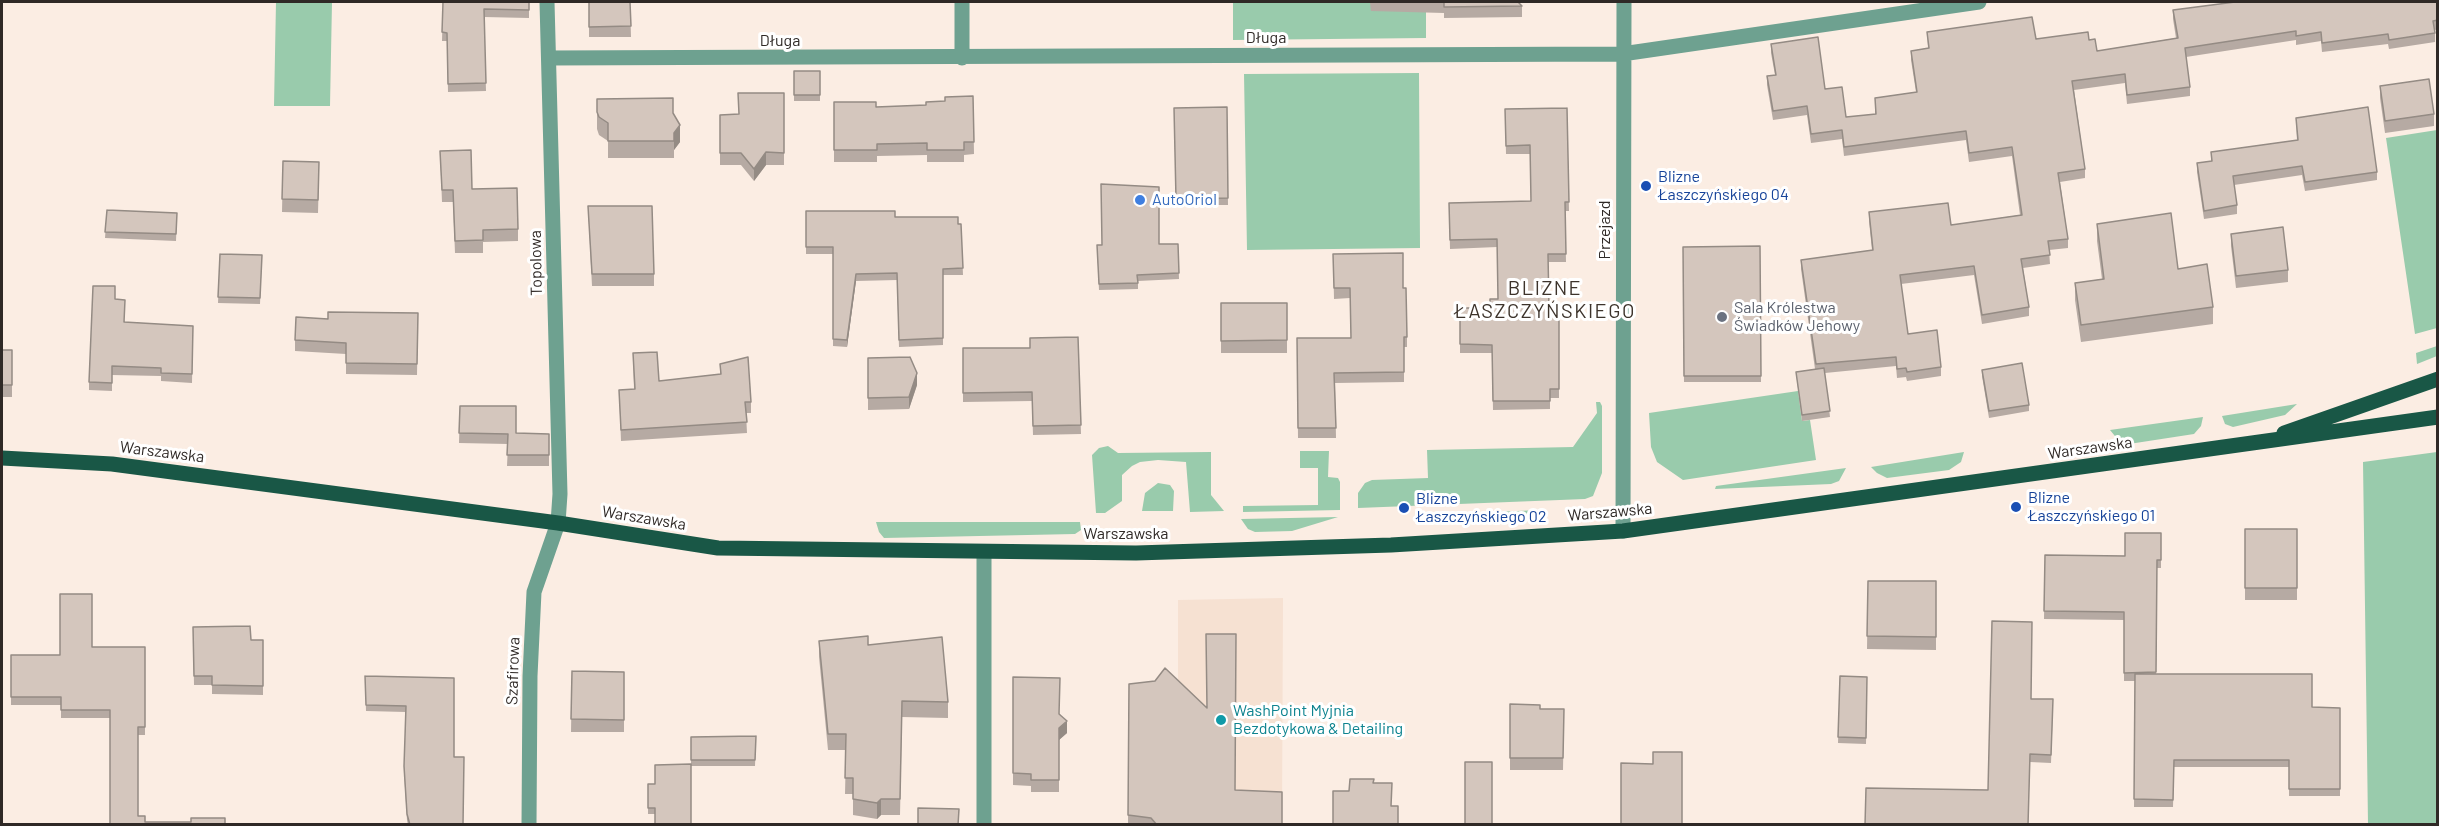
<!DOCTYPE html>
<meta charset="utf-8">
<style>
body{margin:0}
#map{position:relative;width:2439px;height:826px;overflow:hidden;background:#fbede3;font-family:Barlow,sans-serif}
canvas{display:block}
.frame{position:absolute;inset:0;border:3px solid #2f2926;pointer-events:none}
</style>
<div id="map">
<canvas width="2439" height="826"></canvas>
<div class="frame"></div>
</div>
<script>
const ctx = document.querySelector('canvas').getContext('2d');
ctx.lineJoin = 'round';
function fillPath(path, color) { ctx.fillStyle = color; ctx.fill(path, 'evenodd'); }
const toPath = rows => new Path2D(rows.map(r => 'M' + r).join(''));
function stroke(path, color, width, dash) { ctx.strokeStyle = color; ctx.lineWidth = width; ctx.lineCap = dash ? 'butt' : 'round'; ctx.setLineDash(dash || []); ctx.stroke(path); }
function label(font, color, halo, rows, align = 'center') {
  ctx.font = font + ' Barlow,sans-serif'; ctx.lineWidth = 6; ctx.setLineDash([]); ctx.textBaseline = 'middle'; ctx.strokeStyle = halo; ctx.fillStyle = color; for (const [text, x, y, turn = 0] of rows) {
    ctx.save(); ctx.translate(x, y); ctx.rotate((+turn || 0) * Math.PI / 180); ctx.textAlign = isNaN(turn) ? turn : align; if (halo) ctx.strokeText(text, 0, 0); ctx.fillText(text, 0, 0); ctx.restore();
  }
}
const built = toPath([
 [1283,598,1282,824,1178,824,1178,600]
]);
const green = toPath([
 [276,2,332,2,330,106,274,106],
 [1233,2,1426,2,1426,38,1233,40],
 [1419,73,1420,248,1247,250,1244,74],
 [2437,130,2437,328,2415,334,2386,138],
 [2437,346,2437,356,2417,364,2416,353],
 [1798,391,1802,421,1810,420,1816,460,1683,480,1657,462,1651,447,1649,413],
 [1596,402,1600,402,1602,406,1602,473,1593,496,1585,499,1358,508,1358,493,1365,483,1372,480,1428,478,1427,450,1573,447,1597,413],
 [2297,404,2285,415,2233,427,2225,424,2222,416],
 [2203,417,2201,426,2194,434,2129,444,2119,441,2110,430],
 [1108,446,1118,453,1211,452,1211,495,1224,511,1190,512,1186,462,1158,460,1140,462,1132,466,1122,475,1122,501,1105,513,1096,513,1092,455,1099,448],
 [1300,451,1329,451,1328,477,1338,478,1340,482,1340,510,1243,512,1243,506,1318,505,1318,468,1300,468],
 [1964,452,1961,462,1949,470,1887,478,1877,473,1871,467],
 [2437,452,2437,824,2368,824,2363,462],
 [1846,468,1839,481,1831,484,1715,489,1716,486],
 [1158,483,1170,485,1174,491,1173,511,1142,511,1145,493],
 [1541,510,1546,513,1546,518,1517,520,1470,513],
 [1338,517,1292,531,1255,532,1248,529,1241,519],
 [876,522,1080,522,1081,530,1075,534,884,538,879,532]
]);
const minor = toPath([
 [549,58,1622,54,1979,2],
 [962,58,962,2],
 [1623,531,1624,2],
 [984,552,984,824],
 [529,824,530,676,534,592,558,523,560,494,547,2]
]);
const major = toPath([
 [2284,433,2438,379],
 [2,458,112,464,558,523,718,548,1136,553,1391,545,1623,531,2438,417]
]);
const wall = toPath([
 [443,2,529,2,529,18,484,17,486,91,448,92,447,41,442,41],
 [589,2,630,2,631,37,589,37],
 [1370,2,1518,2,1522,6,1522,17,1444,18,1444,13,1371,11],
 [2438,2,2438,29,2435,30,2435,42,2389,49,2388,44,2322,52,2321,41,2296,45,2296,40,2186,57,2190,87,2190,96,2127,104,2125,83,2074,90,2085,169,2085,178,2060,182,2068,239,2068,248,2049,250,2050,264,2023,268,2029,307,2029,316,1982,324,1974,275,1901,284,1908,334,1941,367,1941,376,1907,381,1906,377,1897,378,1896,366,1825,373,1830,417,1802,421,1796,372,1815,369,1801,269,1801,260,1872,250,1869,221,1869,212,1951,225,2020,215,2012,156,1969,162,1966,140,1844,156,1842,139,1811,143,1807,115,1773,120,1767,85,1767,76,1775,75,1771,53,1771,44,1825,89,1846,117,1875,114,1875,98,1916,92,1911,60,1911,51,1928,48,1927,32,2036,39,2089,40,2097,51,2176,38,2173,19,2173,10],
 [794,71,820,71,820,101,794,101],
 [2380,86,2434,114,2434,126,2385,133,2380,98],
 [784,93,784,165,766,165,754,181,741,165,720,165,720,115,739,114],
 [973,96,974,154,964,155,964,162,927,162,927,155,877,156,877,162,834,162,834,102,876,107,926,105],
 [597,99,673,113,680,142,674,150,674,158,608,158,608,141,599,135,597,129],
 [1227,107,1228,205,1176,205,1174,108],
 [1567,108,1569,211,1565,211,1566,262,1548,262,1549,308,1559,308,1559,398,1550,398,1550,409,1493,410,1492,353,1460,353,1460,308,1490,308,1498,299,1497,247,1450,249,1449,203,1531,201,1530,154,1506,154,1505,109],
 [2296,118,2377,172,2377,180,2305,191,2302,175,2234,185,2237,205,2237,214,2204,219,2197,172,2197,163,2211,161,2211,152,2297,141],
 [440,151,472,189,518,229,518,241,483,242,483,253,455,253,453,202,442,202],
 [283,161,319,174,318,213,282,212],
 [588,206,654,274,654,286,592,286],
 [107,210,177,213,176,241,105,238],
 [806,211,895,217,961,224,963,275,943,275,943,345,899,347,897,280,856,281,847,347,833,346,833,254,806,254],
 [2097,224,2178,269,2213,307,2213,324,2081,342,2075,300,2075,283,2102,279,2097,241],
 [2231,234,2288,270,2288,282,2236,288,2231,246],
 [1178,244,1179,279,1138,281,1138,289,1099,290,1097,245],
 [1760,246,1761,382,1684,382,1683,247],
 [220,254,262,255,260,304,218,303],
 [1333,254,1403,288,1407,337,1407,347,1404,347,1404,382,1335,383,1336,438,1298,438,1297,338,1351,338,1350,298,1334,299],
 [115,299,125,322,193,326,192,383,161,381,161,376,112,375,112,391,89,390,89,382],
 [1221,303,1287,303,1287,353,1221,353],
 [418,313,417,375,346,374,346,354,295,351,295,340,328,319],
 [1078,337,1081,434,1033,435,1032,401,963,402,963,348,1030,348],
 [2,350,12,350,12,397,2,397],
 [633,353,659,381,720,374,720,364,751,402,751,413,746,413,747,433,621,441,619,390,634,389],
 [868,358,917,385,909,409,868,410],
 [1982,370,2029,405,2029,411,1989,418,1982,376],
 [460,406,516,433,549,434,549,466,507,466,508,444,459,443],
 [2245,529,2297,529,2297,600,2245,600],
 [2161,533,2161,568,2157,568,2156,674,2312,707,2340,708,2340,796,2289,796,2289,767,2174,767,2173,807,2134,807,2135,681,2124,681,2124,620,2044,619,2045,555,2125,556],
 [1868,581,1936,581,1936,650,1867,649],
 [193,627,251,640,263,640,263,695,212,694,212,685,194,685],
 [819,641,868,645,948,702,948,718,902,717,900,815,881,815,877,819,853,815,853,794,845,794,846,750,828,750,819,657],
 [92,647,145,647,145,735,138,735,138,816,145,822,110,825,110,718,61,718,61,705,11,705,11,655,60,655],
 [572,671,624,672,624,732,571,732],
 [365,676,454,678,454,757,463,825,408,825,407,820,404,772,406,712,366,711],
 [1840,676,1867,677,1866,744,1838,743],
 [1013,677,1060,714,1067,733,1059,740,1059,792,1031,792,1031,786,1013,785],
 [1129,684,1235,790,1282,825,1128,825],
 [2031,699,2053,707,2051,763,2030,762,2028,825,1988,790],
 [1510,704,1540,709,1564,709,1563,770,1510,770],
 [756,736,755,766,691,766,691,737],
 [648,784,691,825,655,814,648,814]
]);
const shadedWall = toPath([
 [680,125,680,142,674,150,674,133],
 [766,152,766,165,754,181,754,169],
 [856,274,856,281,847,347,847,340],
 [917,373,917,385,909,409,909,397],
 [1067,721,1067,733,1059,740,1059,792,1059,728],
 [881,799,881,815,877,819,877,803]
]);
const building = toPath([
 [443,2,529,2,529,10,484,9,486,83,448,84,447,33,442,32,443,2],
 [589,2,630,2,631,26,589,27,589,2],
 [1441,2,1518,2,1522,6,1444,7,1444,2,1441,2],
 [2235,2,2438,2,2438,20,2433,21,2435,33,2389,40,2388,34,2322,43,2321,32,2296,36,2296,31,2185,48,2190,87,2127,95,2125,74,2072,81,2085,169,2058,173,2068,239,2048,241,2050,255,2021,259,2029,307,1982,315,1974,266,1900,275,1908,334,1937,330,1941,367,1907,372,1906,368,1897,369,1896,357,1816,364,1801,260,1873,250,1869,212,1948,203,1951,225,2022,215,2012,147,1969,153,1966,131,1844,147,1842,130,1811,134,1807,106,1773,111,1767,76,1776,75,1771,44,1818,37,1825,89,1842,87,1846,117,1876,114,1875,98,1917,92,1911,51,1929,48,1927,32,2032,17,2036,39,2088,32,2089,40,2095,39,2097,51,2178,38,2173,10,2235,2],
 [794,71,820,71,820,95,794,95,794,71],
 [2429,79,2434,114,2385,121,2380,86,2429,79],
 [738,93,784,93,784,153,766,152,754,169,741,153,720,153,720,115,739,114,738,93],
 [973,96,974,142,964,142,964,150,927,150,927,143,877,144,877,150,834,150,834,102,876,102,876,107,926,105,926,102,945,101,945,97,973,96],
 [673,98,673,113,680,125,674,133,674,141,608,141,608,123,599,117,597,112,597,99,673,98],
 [1227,107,1228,198,1176,199,1174,108,1227,107],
 [2368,107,2377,172,2305,182,2302,166,2233,176,2237,205,2204,211,2197,163,2212,161,2211,152,2298,140,2296,118,2368,107],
 [1567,108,1569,202,1565,202,1566,254,1548,254,1549,308,1559,308,1559,389,1550,389,1550,401,1493,401,1492,345,1460,344,1460,308,1490,308,1490,299,1498,299,1497,239,1450,240,1449,203,1531,201,1530,145,1506,146,1505,109,1567,108],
 [471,150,472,189,517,188,518,229,483,230,483,240,455,241,453,190,442,190,440,151,471,150],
 [283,161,319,162,318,200,282,199,283,161],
 [1101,184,1159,187,1159,244,1178,244,1179,273,1137,275,1138,283,1099,284,1097,245,1102,245,1101,184],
 [588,206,652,206,654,274,592,274,588,206],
 [107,210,177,213,176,234,105,232,107,210],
 [806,211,895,211,895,217,958,217,958,224,961,224,963,268,943,269,943,338,899,340,897,273,856,274,847,340,833,339,833,247,806,247,806,211],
 [2171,213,2178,269,2207,264,2213,307,2081,325,2075,283,2104,279,2097,224,2171,213],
 [2283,227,2288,270,2236,276,2231,234,2283,227],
 [1760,246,1761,376,1684,376,1683,247,1760,246],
 [1403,253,1403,288,1406,288,1407,337,1404,337,1404,372,1334,373,1336,428,1298,428,1297,338,1351,338,1350,288,1334,288,1333,254,1403,253],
 [220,254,262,255,260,298,218,297,220,254],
 [93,286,115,286,115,299,125,300,124,322,193,326,192,374,161,373,161,368,112,366,112,383,89,382,93,286],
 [1221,303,1287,303,1287,340,1221,341,1221,303],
 [328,312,418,313,417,364,346,363,346,343,295,340,296,317,328,319,328,312],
 [1078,337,1081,425,1033,426,1032,392,963,393,963,348,1030,348,1030,338,1078,337],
 [2,350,12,350,12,385,2,385,2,350],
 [657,352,659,381,721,374,720,364,748,357,751,402,745,402,747,422,621,430,619,390,635,389,633,353,657,352],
 [910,357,917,373,909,397,868,398,868,358,910,357],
 [2022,363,2029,405,1989,411,1982,370,2022,363],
 [1824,368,1830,411,1802,415,1796,372,1824,368],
 [460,406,516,406,516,433,549,434,549,455,507,455,508,434,459,433,460,406],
 [2245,529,2297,529,2297,588,2245,588,2245,529],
 [2125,533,2161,533,2161,560,2157,560,2156,672,2124,673,2124,612,2044,611,2045,555,2125,556,2125,533],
 [1868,581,1936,581,1936,637,1867,636,1868,581],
 [60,594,92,594,92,647,145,647,145,727,138,727,138,816,145,816,145,822,191,822,191,818,225,818,225,825,110,825,110,710,61,710,61,697,11,697,11,655,60,655,60,594],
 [1992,621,2032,622,2031,699,2053,699,2051,755,2030,754,2028,825,1865,825,1866,788,1988,790,1992,621],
 [250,626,251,640,263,640,263,686,212,685,212,676,194,676,193,627,250,626],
 [1206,634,1236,634,1235,790,1282,792,1282,825,1157,825,1151,818,1128,815,1129,684,1155,681,1165,668,1207,708,1206,634],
 [868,636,868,645,942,637,948,702,902,701,900,799,881,799,877,803,853,799,853,778,845,778,846,734,828,734,819,641,868,636],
 [572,671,624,672,624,720,571,719,572,671],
 [2135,674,2312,674,2312,707,2340,708,2340,789,2289,789,2289,760,2174,760,2173,800,2134,799,2135,674],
 [365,676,454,678,454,757,464,757,463,825,410,825,407,814,404,766,406,706,366,705,365,676],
 [1840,676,1867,677,1866,738,1838,737,1840,676],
 [1013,677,1060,678,1059,714,1067,721,1059,728,1059,780,1031,780,1031,774,1013,773,1013,677],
 [1510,704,1540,705,1540,709,1564,709,1563,758,1510,758,1510,704],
 [756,736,755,760,691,760,691,737,756,736],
 [1653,752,1682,752,1682,825,1621,825,1621,763,1653,764,1653,752],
 [1465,762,1492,762,1492,825,1465,825,1465,762],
 [691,764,691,825,655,825,655,808,648,808,648,784,655,784,655,765,691,764],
 [1350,779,1374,779,1373,783,1392,783,1391,806,1398,806,1398,825,1333,825,1333,791,1349,791,1350,779],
 [918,808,959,809,958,825,918,825,918,808]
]);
const markers = [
 [1646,186,6,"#1a4fb4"],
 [1140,200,6,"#3f7fe0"],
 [1722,317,6,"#6b7280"],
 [2016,507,6,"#1a4fb4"],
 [1404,508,6,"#1a4fb4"],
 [1221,720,6,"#0f9aa8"]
];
const streetNames = [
 ["Długa",1266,38],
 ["Długa",780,41],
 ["Przejazd",1605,230,-90],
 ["Topolowa",536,263,-91],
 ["Warszawska",2090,448,-8],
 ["Warszawska",162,452,7],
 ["Warszawska",1610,512,-5],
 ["Warszawska",644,518,9],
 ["Warszawska",1126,534],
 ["Szafirowa",513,671,-88]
];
const transitNames = [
 ["Blizne",1658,177],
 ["Łaszczyńskiego 04",1658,195],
 ["Blizne",2028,498],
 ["Łaszczyńskiego 01",2028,516],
 ["Blizne",1416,499],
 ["Łaszczyńskiego 02",1416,517]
];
const shopNames = [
 ["AutoOriol",1152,200]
];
const worshipNames = [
 ["Sala Królestwa",1734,308],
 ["Świadków Jehowy",1734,326]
];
const cultureNames = [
 ["WashPoint Myjnia",1233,711],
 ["Bezdotykowa & Detailing",1233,729]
];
const quarterNames = [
 ["BLIZNE",1545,288],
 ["ŁASZCZYŃSKIEGO",1545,311]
];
fillPath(built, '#f6e1d2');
fillPath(green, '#99cbac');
stroke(minor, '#6ea190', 15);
stroke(major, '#195746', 15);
fillPath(wall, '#b6aaa3');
fillPath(shadedWall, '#948b84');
fillPath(building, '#d4c6bd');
stroke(building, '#948b84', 1.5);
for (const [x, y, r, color] of markers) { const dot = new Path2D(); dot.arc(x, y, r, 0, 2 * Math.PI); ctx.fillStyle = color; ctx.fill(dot); stroke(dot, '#fff', 2); }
label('16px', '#2f2926', '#fff', streetNames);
label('16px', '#164399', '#fff', transitNames, 'left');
label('16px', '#366cbe', '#fff', shopNames, 'left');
label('16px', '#5b616d', '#fff', worshipNames, 'left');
label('16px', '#0d838f', '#fff', cultureNames, 'left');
ctx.letterSpacing = '1.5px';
label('20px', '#3d332b', '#fff', quarterNames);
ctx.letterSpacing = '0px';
</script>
